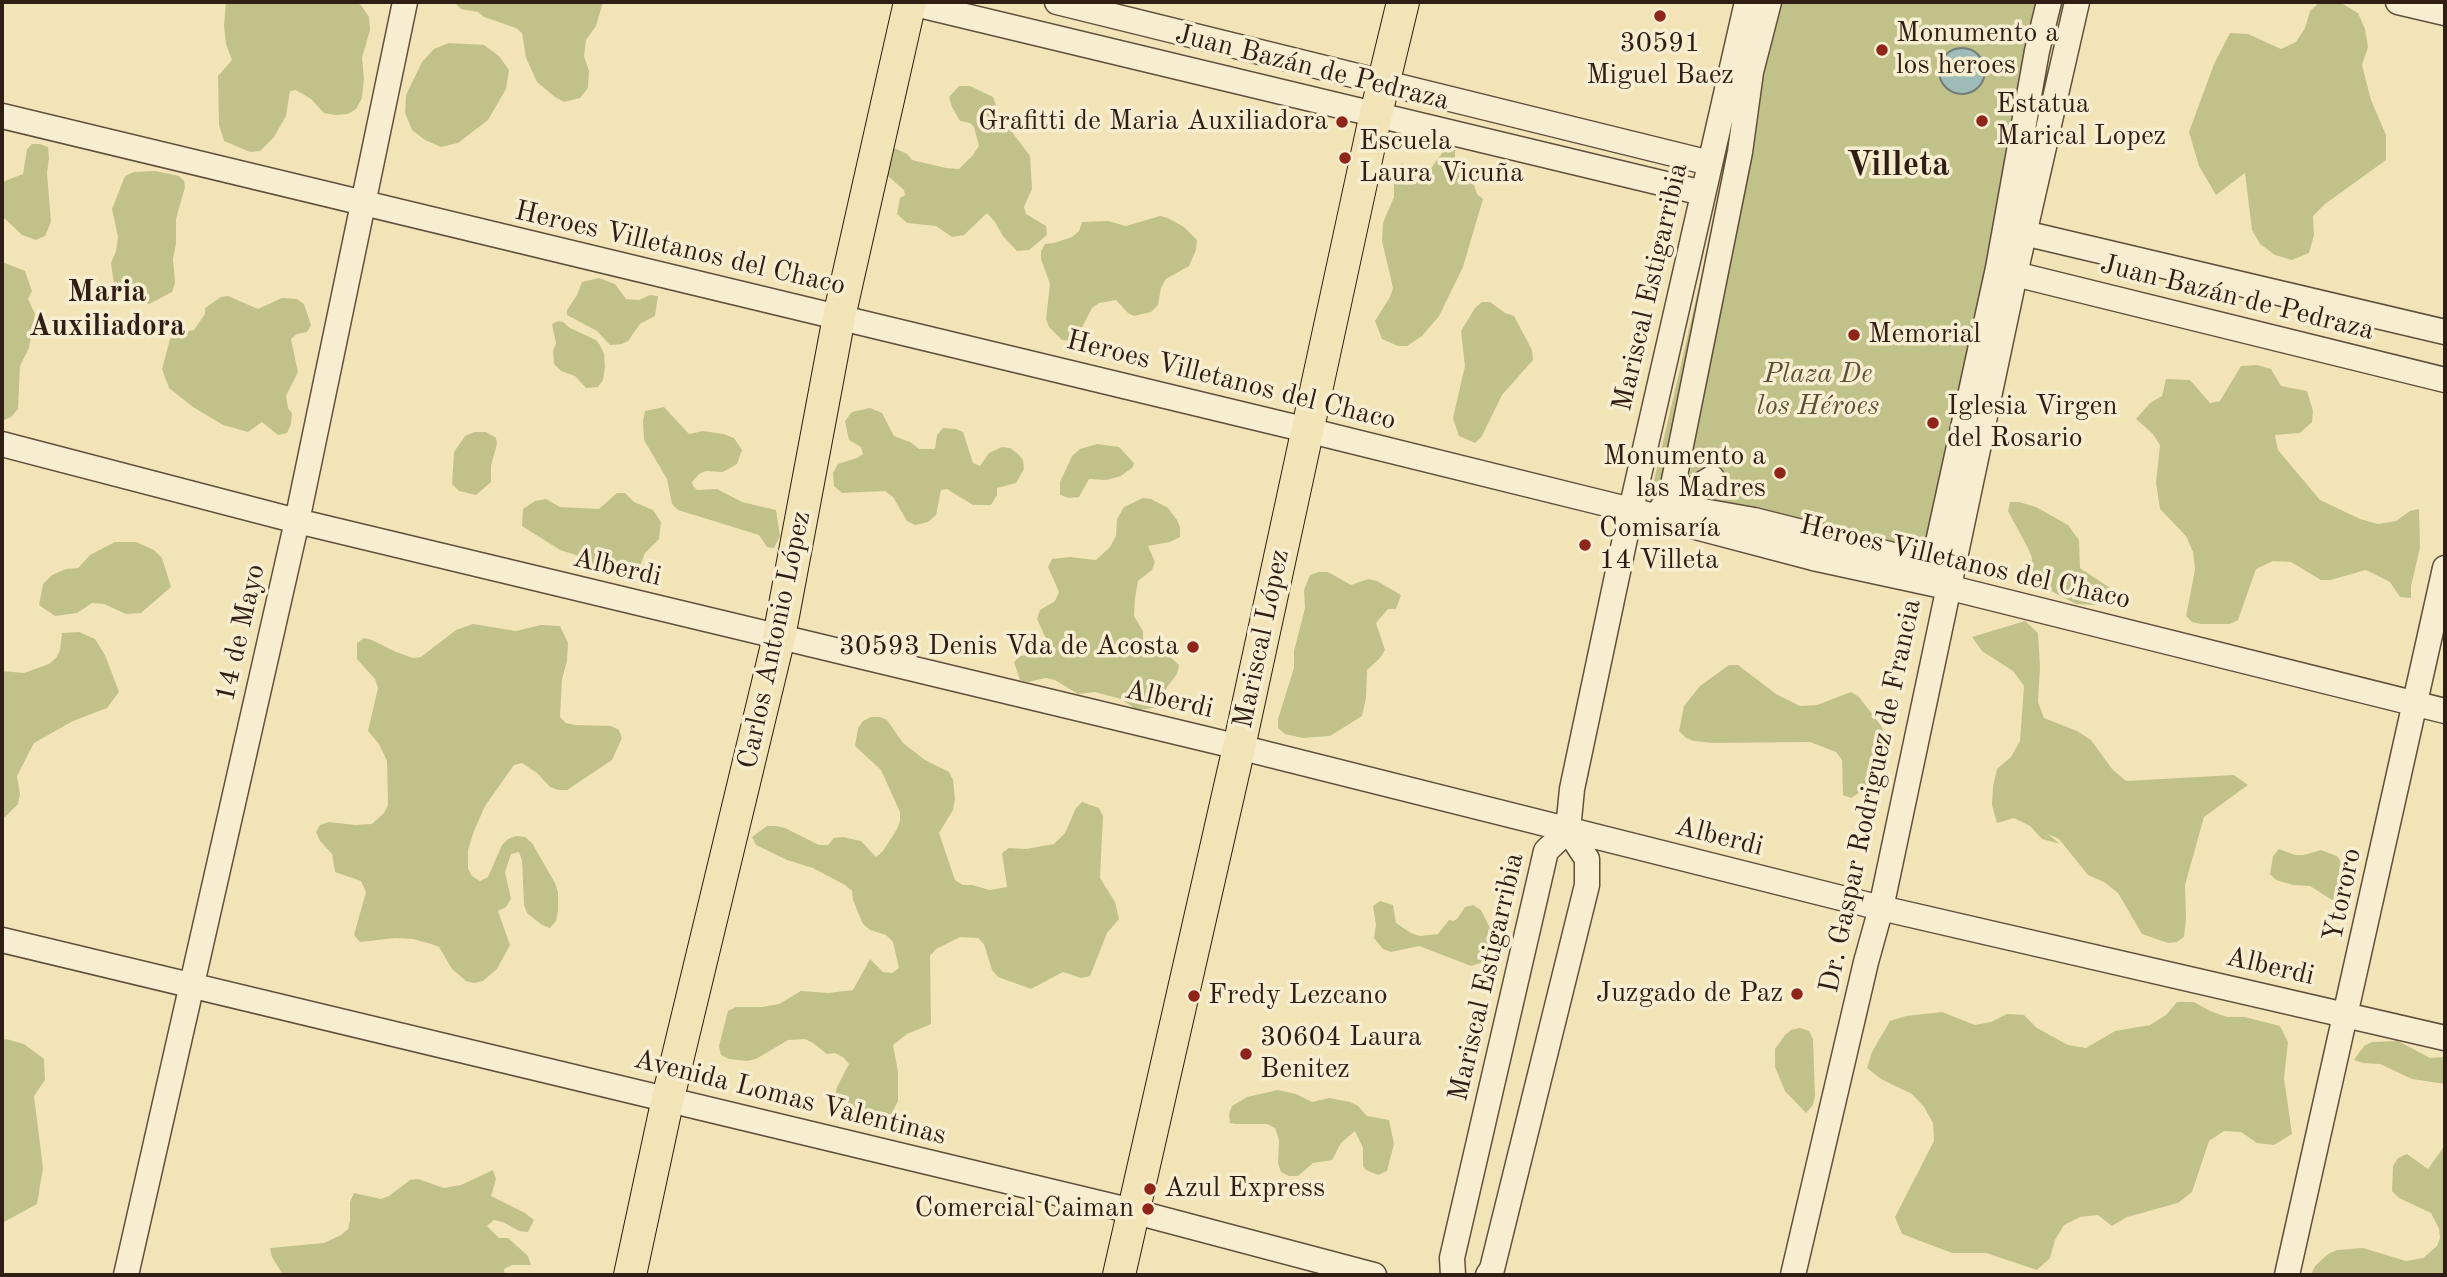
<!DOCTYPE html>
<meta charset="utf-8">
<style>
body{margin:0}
#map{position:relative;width:2447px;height:1277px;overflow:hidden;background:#f3e4b8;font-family:"Old Standard TT",serif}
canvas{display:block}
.frame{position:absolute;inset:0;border:4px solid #301d14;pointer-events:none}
</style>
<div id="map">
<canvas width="2447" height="1277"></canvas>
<div class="frame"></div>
</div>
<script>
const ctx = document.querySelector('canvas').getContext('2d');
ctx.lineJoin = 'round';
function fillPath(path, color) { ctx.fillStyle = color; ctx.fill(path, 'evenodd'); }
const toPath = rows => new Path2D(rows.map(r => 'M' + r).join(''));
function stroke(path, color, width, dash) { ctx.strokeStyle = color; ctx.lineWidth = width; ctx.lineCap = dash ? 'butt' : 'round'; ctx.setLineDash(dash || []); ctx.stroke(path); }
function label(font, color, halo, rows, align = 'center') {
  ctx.font = font + ' "Old Standard TT",serif'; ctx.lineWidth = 7; ctx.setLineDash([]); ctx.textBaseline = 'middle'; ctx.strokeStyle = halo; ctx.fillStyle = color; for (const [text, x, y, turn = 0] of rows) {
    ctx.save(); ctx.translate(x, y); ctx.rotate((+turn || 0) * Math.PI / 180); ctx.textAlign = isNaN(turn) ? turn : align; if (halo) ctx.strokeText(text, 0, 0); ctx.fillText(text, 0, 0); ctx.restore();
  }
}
const green = toPath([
 [226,2,354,2,361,5,369,17,370,30,362,58,364,78,362,98,356,109,348,114,335,115,324,113,311,99,296,90,290,91,286,116,274,137,260,151,250,152,224,141,219,125,218,76,232,60,226,44,224,26],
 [454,2,603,2,596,26,586,40,584,56,589,71,588,88,580,98,564,102,555,97,537,82,526,58,522,33,516,28,484,17,478,12,461,9],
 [1765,2,2040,2,1925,567,1649,502],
 [2320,2,2341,3,2358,13,2365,29,2368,47,2362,65,2371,100,2386,135,2386,160,2325,204,2313,216,2314,235,2309,253,2292,260,2275,255,2260,244,2252,230,2245,173,2216,195,2199,166,2189,132,2214,64,2230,33,2248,34,2281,49,2296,42,2305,28,2310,11],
 [449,43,484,45,499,56,509,70,506,89,488,120,458,143,441,147,425,140,412,130,405,113,406,95,422,62,434,49],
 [959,86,970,86,993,97,1000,116,1030,156,1032,189,1024,207,1026,214,1046,226,1047,235,1029,250,1017,251,1003,236,995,222,987,213,964,235,952,237,936,226,907,223,897,214,900,198,905,195,904,190,881,170,885,157,894,148,907,154,912,160,946,168,959,169,972,156,979,146,974,127,970,123,960,121,952,107,949,97],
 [32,144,40,144,48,147,49,158,47,173,51,222,45,236,36,240,22,235,2,216,2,182,23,174,27,149],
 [1445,149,1455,150,1455,167,1460,174,1474,185,1477,194,1483,199,1463,267,1439,316,1422,336,1407,346,1398,346,1382,339,1375,321,1390,297,1393,288,1382,241,1383,223,1394,197,1394,169,1402,163,1424,178],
 [155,171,179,176,184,181,185,187,176,219,176,243,173,259,175,283,172,292,149,304,124,295,114,284,111,263,116,251,118,237,112,209,125,176,134,172],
 [1160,216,1168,218,1184,227,1197,240,1196,250,1189,266,1166,279,1161,288,1158,305,1151,312,1134,316,1128,313,1116,300,1099,303,1092,308,1078,335,1070,341,1062,340,1049,327,1046,319,1050,284,1041,259,1041,251,1045,244,1054,243,1072,237,1079,231,1082,222,1108,221,1126,226],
 [2,262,25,271,32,291,28,299,35,314,29,348,20,366,18,409,11,417,2,421],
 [599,278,615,284,626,299,639,300,650,295,658,296,655,316,640,324,628,341,622,344,610,345,597,331,567,315,567,310,577,295,582,282],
 [228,296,258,309,282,298,297,299,304,304,311,325,307,332,297,334,291,339,298,372,286,396,288,408,292,413,291,424,287,433,278,435,262,422,248,432,223,425,193,407,169,388,162,369,170,339,183,332,194,330,205,314,205,308,221,297],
 [1482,302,1490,302,1505,313,1514,316,1532,350,1533,360,1502,395,1482,436,1475,443,1459,436,1453,418,1465,366,1461,331,1475,308],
 [558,321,563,322,570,328,596,340,600,345,604,354,605,367,603,380,598,387,586,388,575,376,561,371,554,364,553,351,556,343,552,324],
 [2257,365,2271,369,2281,386,2307,391,2313,411,2312,422,2300,433,2275,435,2278,450,2320,500,2360,519,2378,524,2396,521,2410,511,2419,509,2420,548,2411,586,2411,598,2400,597,2390,582,2366,570,2330,580,2321,580,2291,562,2273,561,2256,569,2238,620,2230,624,2201,624,2192,622,2186,616,2195,570,2193,552,2186,536,2160,509,2156,483,2160,445,2153,434,2136,419,2150,403,2162,396,2166,379,2190,380,2210,403,2220,401,2241,366],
 [664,407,689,434,703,431,723,434,734,438,742,450,737,464,723,472,706,471,699,474,692,482,693,486,697,490,717,489,742,502,776,510,780,536,774,548,767,547,759,535,678,510,672,504,667,479,644,440,643,421,645,411],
 [870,408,882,413,894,436,910,442,919,449,935,449,937,435,943,428,956,429,963,432,973,463,980,466,989,453,1002,447,1010,448,1018,454,1023,460,1024,469,1016,483,997,488,997,495,991,505,973,505,947,489,941,490,936,515,928,522,915,525,907,521,893,497,885,491,842,493,834,486,833,473,838,464,857,458,863,454,861,447,849,440,845,421,852,412],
 [474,432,486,432,496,438,497,444,491,466,491,482,476,495,459,491,452,484,454,452,465,436],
 [1097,444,1119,447,1134,463,1133,467,1121,476,1106,480,1089,479,1079,497,1069,498,1060,495,1060,482,1072,456,1080,449],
 [617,493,625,493,634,502,653,510,661,522,659,539,645,553,640,566,632,569,622,571,597,567,579,556,560,550,522,526,523,509,535,501,546,499,560,507,599,509],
 [1143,498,1151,499,1168,508,1177,520,1180,527,1180,537,1170,542,1148,546,1155,562,1152,570,1138,581,1135,598,1134,616,1143,631,1143,640,1149,647,1166,653,1179,665,1177,674,1167,687,1161,704,1154,708,1137,710,1121,699,1095,692,1078,694,1055,680,1046,678,1028,682,1020,680,1014,662,1020,656,1046,652,1048,643,1037,619,1040,610,1055,601,1059,592,1048,567,1052,559,1070,557,1096,560,1110,547,1116,536,1117,519,1124,507],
 [2010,502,2019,502,2036,507,2068,525,2079,540,2080,568,2110,588,2095,605,2076,604,2036,583,2031,575,2032,558,2029,550,2008,511],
 [115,542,136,542,154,550,162,558,171,587,141,613,126,614,104,604,92,603,77,613,55,616,39,605,43,584,52,575,66,569,78,568,90,555],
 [1319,572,1328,572,1351,585,1368,579,1377,581,1401,595,1396,609,1388,609,1376,623,1385,650,1380,658,1367,670,1366,698,1362,716,1330,736,1303,738,1285,734,1278,728,1278,719,1294,668,1294,651,1305,608,1304,590,1310,575],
 [2025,621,2038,633,2040,667,2038,702,2044,718,2077,731,2091,740,2112,769,2126,781,2234,775,2248,785,2204,817,2185,885,2186,919,2184,937,2177,942,2168,943,2142,934,2118,893,2104,882,2088,875,2059,839,2048,834,2060,844,2042,839,2030,826,2014,818,1997,823,1992,805,1993,786,1997,769,2011,757,2020,741,2024,686,2013,671,1982,651,1972,637],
 [473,624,516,631,541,625,560,626,568,643,567,661,562,679,560,717,566,723,575,725,611,726,619,730,622,738,612,760,567,790,558,790,550,787,537,773,522,763,514,765,485,806,474,831,468,850,468,869,472,876,480,881,488,877,502,845,508,839,516,836,525,837,532,843,555,883,558,892,558,911,556,921,550,928,542,925,527,913,524,905,522,860,519,852,511,854,505,872,511,899,506,907,498,911,510,945,497,969,483,981,474,983,466,981,452,969,439,947,431,944,413,939,395,938,360,942,354,935,366,892,361,881,335,872,332,854,320,841,316,832,320,825,329,822,355,825,372,824,384,813,388,805,387,761,379,744,368,731,378,688,375,679,357,659,357,643,364,638,372,640,396,652,413,658,421,657,456,630],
 [79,632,95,639,105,655,119,692,107,708,73,721,34,743,17,776,20,794,18,804,2,820,2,671,24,673,49,664,56,658,60,650,62,633],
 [1729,665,1738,665,1776,694,1800,706,1817,705,1851,692,1859,697,1882,727,1887,745,1887,753,1873,783,1851,798,1843,795,1842,760,1836,752,1810,742,1713,743,1694,741,1686,738,1679,731,1684,706,1700,686],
 [871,717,880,717,887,720,903,743,925,760,949,772,953,780,955,799,953,810,939,833,955,880,963,885,972,885,990,890,1007,887,1002,853,1009,848,1026,849,1054,844,1065,833,1076,808,1082,802,1099,808,1103,816,1100,878,1115,902,1119,919,1107,933,1090,976,1081,978,1063,972,1031,989,998,977,992,970,984,944,978,938,960,937,936,949,930,956,931,1024,907,1034,893,1045,898,1072,898,1101,890,1117,883,1123,855,1120,839,1111,833,1104,837,1087,849,1064,843,1057,835,1053,827,1054,813,1043,805,1039,788,1040,756,1059,747,1061,729,1059,721,1055,719,1046,728,1011,736,1007,762,1007,779,1004,801,991,828,993,853,990,870,959,883,972,892,973,899,968,893,942,886,935,870,930,863,924,853,900,852,891,845,885,813,868,787,860,756,845,752,837,767,826,776,826,785,828,819,845,828,845,834,838,843,837,861,841,876,857,883,851,897,829,900,821,900,812,881,770,855,746,858,728,863,721],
 [2279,849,2295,855,2304,855,2321,850,2337,856,2347,871,2347,898,2332,900,2310,886,2293,885,2276,880,2270,874,2273,856],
 [1380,901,1393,905,1396,923,1411,933,1420,936,1438,934,1449,920,1453,921,1457,919,1465,907,1473,905,1481,910,1493,934,1491,950,1483,962,1471,966,1419,946,1391,952,1383,949,1374,938,1376,925,1373,906],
 [2177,1002,2194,1002,2210,1011,2227,1017,2245,1017,2280,1026,2288,1042,2284,1078,2292,1134,2274,1145,2257,1143,2241,1132,2224,1131,2209,1141,2192,1192,2178,1203,2127,1217,2112,1226,2098,1215,2080,1217,2064,1225,2055,1240,2050,1258,2037,1270,1986,1253,1952,1253,1902,1234,1895,1217,1934,1141,1933,1123,1924,1107,1912,1094,1881,1079,1867,1068,1872,1052,1890,1021,1906,1016,1942,1012,1975,1025,1991,1022,2007,1014,2024,1015,2037,1028,2068,1045,2086,1048,2115,1031,2150,1025,2166,1015],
 [1800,1028,1809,1031,1813,1039,1815,1096,1813,1105,1806,1113,1785,1091,1775,1067,1775,1049,1785,1035,1791,1030],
 [6,1039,24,1044,44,1059,45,1080,34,1096,43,1168,37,1204,2,1223,2,1041],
 [2398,1041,2430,1058,2445,1057,2445,1084,2412,1079,2380,1064,2363,1063,2354,1060,2364,1046,2372,1042],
 [1278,1090,1296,1094,1312,1102,1329,1098,1350,1102,1358,1106,1367,1116,1389,1120,1394,1144,1387,1171,1378,1175,1366,1170,1363,1166,1363,1148,1355,1131,1341,1143,1332,1160,1313,1163,1298,1176,1289,1176,1281,1172,1278,1163,1279,1140,1275,1128,1267,1124,1235,1124,1230,1123,1229,1114,1232,1106,1247,1097],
 [2445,1145,2445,1275,2311,1275,2315,1266,2328,1254,2337,1250,2363,1248,2406,1261,2423,1258,2437,1246,2440,1238,2439,1229,2431,1213,2399,1198,2392,1191,2393,1166,2398,1158,2407,1154,2428,1169],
 [493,1170,496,1179,491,1196,525,1213,534,1220,528,1232,519,1231,503,1222,494,1220,487,1226,499,1238,508,1238,528,1256,531,1265,512,1265,504,1269,505,1275,283,1275,272,1257,270,1248,324,1243,341,1235,348,1229,350,1221,350,1202,354,1193,381,1199,389,1196,410,1180,418,1179,444,1188,461,1185]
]);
const water = toPath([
 '1939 71a23 23 0 1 1 46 0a23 23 0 1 1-46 0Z'
]);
const minor = toPath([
 [907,2,1703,193],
 [1057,2,1710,163],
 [1769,2,1751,72,1740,152,1669,505,1754,520,1933,565,1998,268,2037,51,2049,2],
 [2398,2,2445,13],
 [2,116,1307,430,1631,510,1813,558,1947,587,2445,711],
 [2024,233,2445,332],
 [2015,274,2445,380],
 [2,444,297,521,1239,747,1881,908,2445,1038],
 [1662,508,1712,478],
 [2,940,1132,1211,1374,1275],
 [126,1275,297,521,405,2],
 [1453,1275,1452,1258,1546,851,1568,830,1572,789,1631,510,1747,2],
 [1488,1275,1492,1269,1587,885,1587,859,1568,830],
 [1793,1275,1866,962,1881,908,2015,274,2077,2],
 [2287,1275,2445,568]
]);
const major = toPath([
 [630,1275,668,1098,779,637,839,317,910,2],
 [1119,1275,1239,747,1375,118,1403,2]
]);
const markers = [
 [1660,16,7,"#8f2418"],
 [1882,50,7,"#8f2418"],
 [1982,121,7,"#8f2418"],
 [1342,122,7,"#8f2418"],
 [1345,158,7,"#8f2418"],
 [1854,335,7,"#8f2418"],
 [1933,423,7,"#8f2418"],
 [1780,473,7,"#8f2418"],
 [1585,545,7,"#8f2418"],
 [1193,647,7,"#8f2418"],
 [1797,994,7,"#8f2418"],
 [1194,996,7,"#8f2418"],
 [1246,1054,7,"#8f2418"],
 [1150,1189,7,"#8f2418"],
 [1148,1209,7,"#8f2418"]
];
const poiNames = [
 ["Monumento a",1896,34],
 ["los heroes",1896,66],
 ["30591",1660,44,"center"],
 ["Miguel Baez",1660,76,"center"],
 ["Estatua",1996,105],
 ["Marical Lopez",1996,137],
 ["Grafitti de Maria Auxiliadora",1328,122,"right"],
 ["Escuela",1359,142],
 ["Laura Vicuña",1359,174],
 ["Memorial",1868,335],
 ["Iglesia Virgen",1947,407],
 ["del Rosario",1947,439],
 ["Monumento a",1766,457,"right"],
 ["las Madres",1766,489,"right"],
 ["Comisaría",1599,529],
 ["14 Villeta",1599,561],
 ["30593 Denis Vda de Acosta",1179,647,"right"],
 ["Juzgado de Paz",1783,994,"right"],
 ["Fredy Lezcano",1208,996],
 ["30604 Laura",1260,1038],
 ["Benitez",1260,1070],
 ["Azul Express",1164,1189],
 ["Comercial Caiman",1134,1209,"right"]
];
const streetNames = [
 ["Juan Bazán de Pedraza",1312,68,14],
 ["Heroes Villetanos del Chaco",680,249,13],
 ["Mariscal Estigarribia",1651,287,-77],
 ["Juan Bazán de Pedraza",2237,298,14],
 ["Heroes Villetanos del Chaco",1231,381,14],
 ["Heroes Villetanos del Chaco",1965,563,13],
 ["Alberdi",617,568,13],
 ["14 de Mayo",241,633,-77],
 ["Mariscal López",1262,639,-78],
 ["Carlos Antonio López",775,640,-78],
 ["Alberdi",1169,700,13],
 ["Dr. Gaspar Rodriguez de Francia",1871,796,-78],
 ["Alberdi",1719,837,14],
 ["Ytororo",2343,895,-78],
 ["Alberdi",2270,967,13],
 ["Mariscal Estigarribia",1487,977,-77],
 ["Avenida Lomas Valentinas",790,1098,14]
];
const parkNames = [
 ["Plaza De",1818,375],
 ["los Héroes",1818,407]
];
const neighbourhoodNames = [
 ["Maria",107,293],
 ["Auxiliadora",107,327]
];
const districtNames = [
 ["Villeta",1898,166]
];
fillPath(green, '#c1c28a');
fillPath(water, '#a0bcb9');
stroke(water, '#737c77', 2);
stroke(minor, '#614f3d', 27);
stroke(major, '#301d14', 34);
stroke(minor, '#f7edd1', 24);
stroke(major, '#f3e4b8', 32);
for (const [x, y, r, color] of markers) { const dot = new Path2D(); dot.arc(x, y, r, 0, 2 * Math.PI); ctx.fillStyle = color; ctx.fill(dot); stroke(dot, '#f7edd1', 2.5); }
label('28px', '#301d14', '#f7edd1', poiNames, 'left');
label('28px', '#301d14', '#f7edd1', streetNames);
label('italic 28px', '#5c4f37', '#f7edd1', parkNames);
label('bold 30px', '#301d14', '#f7edd1', neighbourhoodNames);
label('bold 35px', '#301d14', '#f7edd1', districtNames);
</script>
